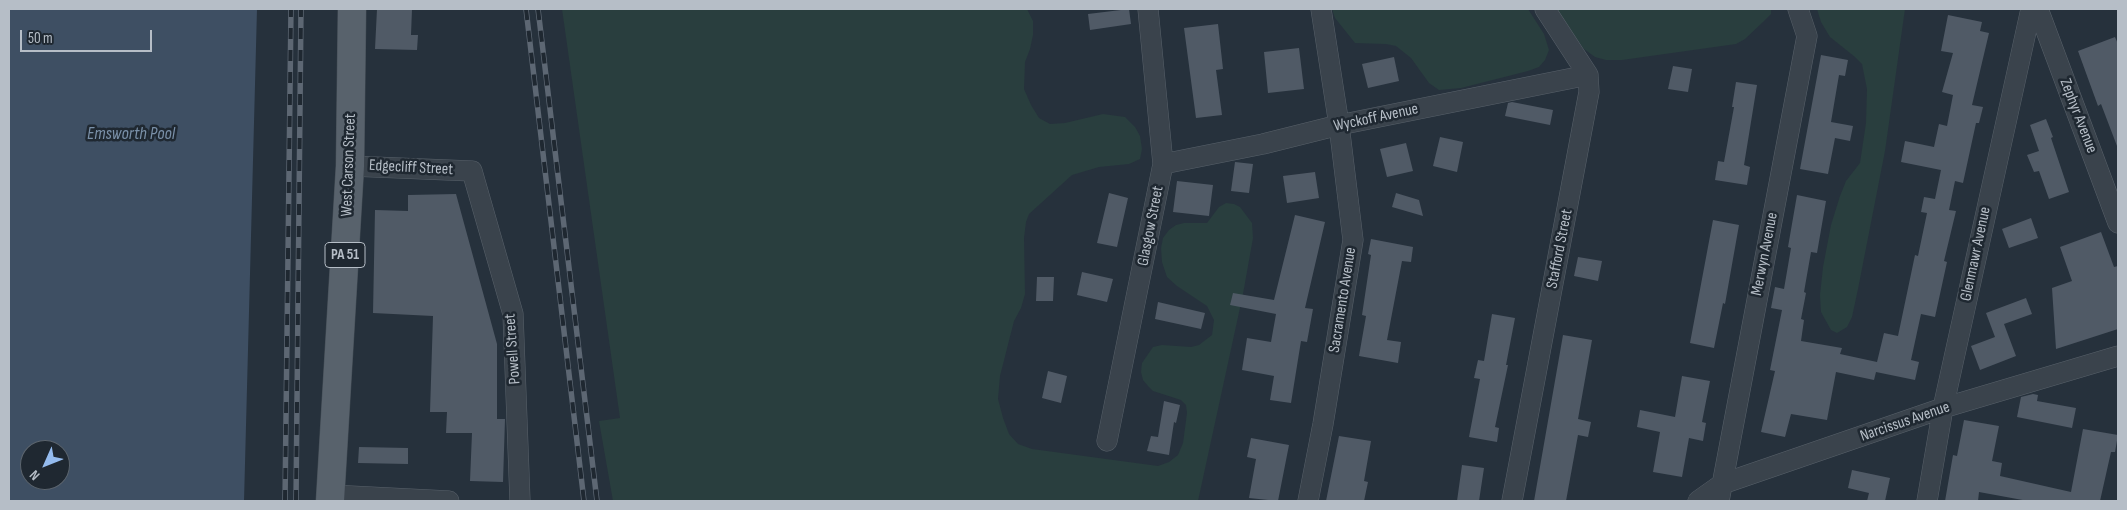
<!DOCTYPE html>
<style>
body{margin:0}
#map{position:relative;width:2127px;height:510px;overflow:hidden;background:#26313c;font-family:"Sofia Sans Condensed",sans-serif}
canvas{display:block}
.frame{position:absolute;inset:0;border:10px solid #b6bec7;pointer-events:none}
.north{position:absolute;left:20px;top:440px;width:50px;height:50px;box-sizing:border-box;background:#1f2831;border:1px solid #5b646d;border-radius:50%;rotate:226deg;font-size:14px;font-weight:700;line-height:20px;text-align:center;color:#b6bec7}
.north::after{content:'';display:block;margin:auto;width:18px;height:22px;background:#94bbee;clip-path:polygon(50% 0,100% 100%,50% 72%,0 100%)}
.scale{position:absolute;left:20px;top:30px;width:132px;height:22px;box-sizing:border-box;border:2px solid #b6bec7;border-top:0;padding-left:6px;font-size:15px;line-height:18px;white-space:nowrap;color:#b6bec7;-webkit-text-stroke:4px #1f2831;paint-order:stroke}
</style>
<div id="map">
<canvas width="2127" height="510"></canvas>
<div class="frame"></div>
<div class="north">N</div>
<div class="scale">50 m</div>
</div>
<script>
const ctx = document.querySelector('canvas').getContext('2d');
ctx.lineJoin = 'round';
function fillPath(path, color) { ctx.fillStyle = color; ctx.fill(path, 'evenodd'); }
const toPath = rows => new Path2D(rows.map(r => 'M' + r).join(''));
function stroke(path, color, width, dash) { ctx.strokeStyle = color; ctx.lineWidth = width; ctx.lineCap = dash ? 'butt' : 'round'; ctx.setLineDash(dash || []); ctx.stroke(path); }
function label(font, color, halo, rows, align = 'center') {
  ctx.font = font + ' "Sofia Sans Condensed",sans-serif'; ctx.lineWidth = 5; ctx.setLineDash([]); ctx.textBaseline = 'middle'; ctx.strokeStyle = halo; ctx.fillStyle = color; for (const [text, x, y, turn = 0] of rows) {
    ctx.save(); ctx.translate(x, y); ctx.rotate((+turn || 0) * Math.PI / 180); ctx.textAlign = isNaN(turn) ? turn : align; if (halo) ctx.strokeText(text, 0, 0); ctx.fillText(text, 0, 0); ctx.restore();
  }
}
const green = toPath([
 [562,9,1027,9,1033,21,1033,35,1030,49,1025,62,1024,89,1031,105,1039,118,1050,124,1065,123,1103,114,1125,117,1135,127,1140,136,1142,149,1140,159,1129,164,1099,167,1072,175,1029,214,1026,222,1024,238,1025,294,1021,308,1014,321,1000,376,998,399,1003,418,1009,434,1018,444,1032,449,1158,466,1169,462,1178,455,1183,443,1187,413,1186,405,1181,400,1153,391,1148,386,1143,380,1141,372,1142,363,1153,347,1162,345,1191,347,1199,345,1212,335,1214,320,1207,306,1177,286,1167,277,1162,262,1161,248,1163,238,1169,230,1176,225,1184,223,1207,223,1219,207,1226,203,1234,204,1240,207,1252,223,1253,238,1243,294,1198,501,613,501,599,421,620,418],
 [1332,9,1528,9,1544,34,1549,50,1545,60,1539,67,1528,71,1461,88,1439,90,1429,83,1411,58,1396,46,1386,44,1355,43,1335,18],
 [1555,9,1771,9,1771,14,1764,21,1745,39,1736,44,1622,60,1606,60,1595,57,1584,49],
 [1817,9,1905,9,1885,151,1858,289,1852,317,1847,327,1837,333,1831,330,1821,312,1820,295,1823,267,1831,225,1840,196,1846,181,1860,163,1866,123,1867,89,1862,64,1855,57,1830,37,1821,22]
]);
const water = toPath([
 [9,9,257,9,244,501,9,501],
 [30,450,60,450,60,480,30,480]
]);
const building = toPath([
 [377,9,412,9,411,35,418,35,417,50,375,49],
 [1129,9,1131,24,1090,30,1088,14],
 [1948,15,1982,22,1980,31,1989,33,1972,105,1983,107,1979,123,1976,123,1963,183,1955,181,1949,210,1956,211,1944,261,1947,262,1935,317,1921,314,1911,360,1919,362,1915,380,1876,372,1874,380,1836,372,1827,420,1791,414,1785,437,1761,432,1775,371,1770,370,1782,310,1771,308,1775,287,1784,289,1791,248,1788,247,1797,195,1826,201,1817,253,1811,252,1804,292,1806,293,1801,319,1804,320,1801,341,1842,348,1840,354,1877,362,1884,333,1898,336,1915,255,1918,256,1927,213,1921,212,1924,197,1935,199,1941,170,1901,162,1905,141,1934,147,1939,124,1947,126,1953,95,1942,92,1953,53,1941,51],
 [1218,24,1223,69,1216,70,1222,115,1196,118,1184,28],
 [2115,37,2118,44,2118,145,2117,146,2101,104,2098,106,2078,51],
 [1299,48,1304,89,1268,93,1264,52],
 [1821,55,1848,60,1845,76,1839,75,1831,122,1853,126,1850,141,1835,138,1828,174,1800,169],
 [1394,57,1399,81,1368,88,1362,64],
 [1673,66,1692,69,1688,92,1668,89],
 [1736,82,1757,85,1744,165,1750,167,1747,185,1715,180,1718,161,1724,162,1734,107,1732,107],
 [1512,102,1553,110,1550,125,1505,116,1508,103],
 [2046,119,2053,137,2051,138,2069,192,2049,199,2039,171,2034,172,2027,155,2039,151,2030,125],
 [1440,137,1463,142,1457,172,1433,166],
 [1406,143,1413,171,1387,177,1380,149],
 [1235,162,1253,164,1249,193,1231,191],
 [1315,172,1319,198,1287,203,1283,176],
 [1177,181,1213,185,1209,216,1173,212],
 [1109,193,1128,198,1117,247,1097,243],
 [1396,193,1419,200,1423,216,1392,207],
 [456,194,497,344,497,419,505,419,503,482,470,481,472,433,446,433,447,412,430,412,433,316,373,313,375,210,408,211,408,195],
 [1295,215,1325,222,1305,308,1313,309,1307,342,1301,341,1291,403,1270,400,1274,376,1242,370,1247,338,1271,342,1276,314,1230,305,1233,293,1274,300],
 [2031,218,2038,238,2009,248,2002,229],
 [1713,220,1739,225,1725,304,1723,303,1714,348,1690,343],
 [2101,232,2114,267,2118,266,2118,329,2056,349,2052,288,2072,281,2060,247],
 [1371,239,1413,247,1411,262,1402,261,1387,340,1401,342,1398,363,1359,356,1366,316,1362,315,1371,255,1368,254],
 [1578,257,1602,261,1598,281,1574,276],
 [1082,272,1113,279,1107,302,1077,295],
 [1037,277,1054,277,1053,301,1036,301],
 [2026,298,2032,314,2004,324,2016,356,1980,370,1971,346,1995,337,1986,313],
 [1158,302,1205,313,1201,329,1155,319],
 [1492,314,1515,318,1506,365,1508,365,1495,427,1499,428,1497,442,1469,437,1480,379,1474,378,1478,360,1484,361],
 [1563,335,1592,340,1578,419,1591,422,1588,437,1578,435,1566,501,1534,501],
 [1048,371,1067,376,1061,403,1042,398],
 [1682,376,1710,381,1702,422,1706,423,1703,441,1689,438,1682,477,1653,472,1660,432,1637,427,1640,410,1675,417],
 [2033,394,2038,395,2037,401,2076,408,2072,428,2017,417,2021,397],
 [1164,401,1180,405,1176,423,1174,422,1169,455,1147,451,1151,436,1158,437],
 [1964,420,1999,426,1992,461,2002,463,2000,476,2071,492,2083,429,2118,435,2115,452,2111,452,2100,501,2028,501,1979,492,1978,501,1945,501,1953,455,1957,456],
 [1339,436,1371,441,1364,481,1368,482,1364,501,1326,501],
 [1251,438,1289,445,1278,501,1249,498,1256,459,1247,457],
 [359,447,408,448,408,464,358,463],
 [1462,465,1484,468,1479,501,1457,501],
 [1852,470,1890,478,1885,501,1867,501,1869,493,1848,488]
]);
const minor = toPath([
 [2038,9,2118,223],
 [1163,164,1263,144,1339,125,1588,75],
 [350,166,472,171,513,314,520,501],
 [1107,441,1163,164,1148,9],
 [331,495,449,501],
 [1308,501,1323,424,1353,240,1339,125,1321,9],
 [1512,501,1589,92,1588,75,1545,9],
 [1698,501,1722,484,1943,408,2118,356],
 [1719,501,1807,36,1798,9],
 [1927,501,1943,408,2031,9]
]);
const primary = toPath([
 [330,501,350,166,352,9]
]);
const rail = toPath([
 [526,9,584,501],
 [538,9,597,501],
 [285,501,291,9],
 [296,501,301,9]
]);
const shields = [
 [345,255,40]
];
const shieldNames = [
 ["PA 51",345,255]
];
const streetNames = [
 ["Zephyr Avenue",2078,116,69],
 ["Wyckoff Avenue",1376,118,-12],
 ["West Carson Street",349,165,-88],
 ["Edgecliff Street",411,168,3],
 ["Glasgow Street",1151,226,-79],
 ["Stafford Street",1560,249,-79],
 ["Merwyn Avenue",1765,254,-79],
 ["Glenmawr Avenue",1976,254,-78],
 ["Sacramento Avenue",1343,300,-81],
 ["Powell Street",513,349,-94],
 ["Narcissus Avenue",1905,422,-19]
];
const waterNames = [
 ["Emsworth Pool",131,134]
];
fillPath(green, '#293e3e');
fillPath(water, '#3e4f63');
fillPath(building, '#505a66');
stroke(minor, '#58616a', 21);
stroke(primary, '#434c55', 29);
stroke(minor, '#3a434c', 20);
stroke(primary, '#58626c', 28);
stroke(rail, '#5d6773', 5.5);
stroke(rail, '#1f2831', 4, [11]);
for (const [x, y, w] of shields) { const box = new Path2D(); box.roundRect(x - w / 2, y - 12.5, w, 25, 4); ctx.fillStyle = '#1f2831'; ctx.fill(box); stroke(box, '#b6bec7', 1); }
label('bold 15px', '#b6bec7', null, shieldNames);
label('16px', '#b6bec7', '#1f2831', streetNames);
label('italic 18px', '#7a90a8', '#1f2831', waterNames);
</script>
